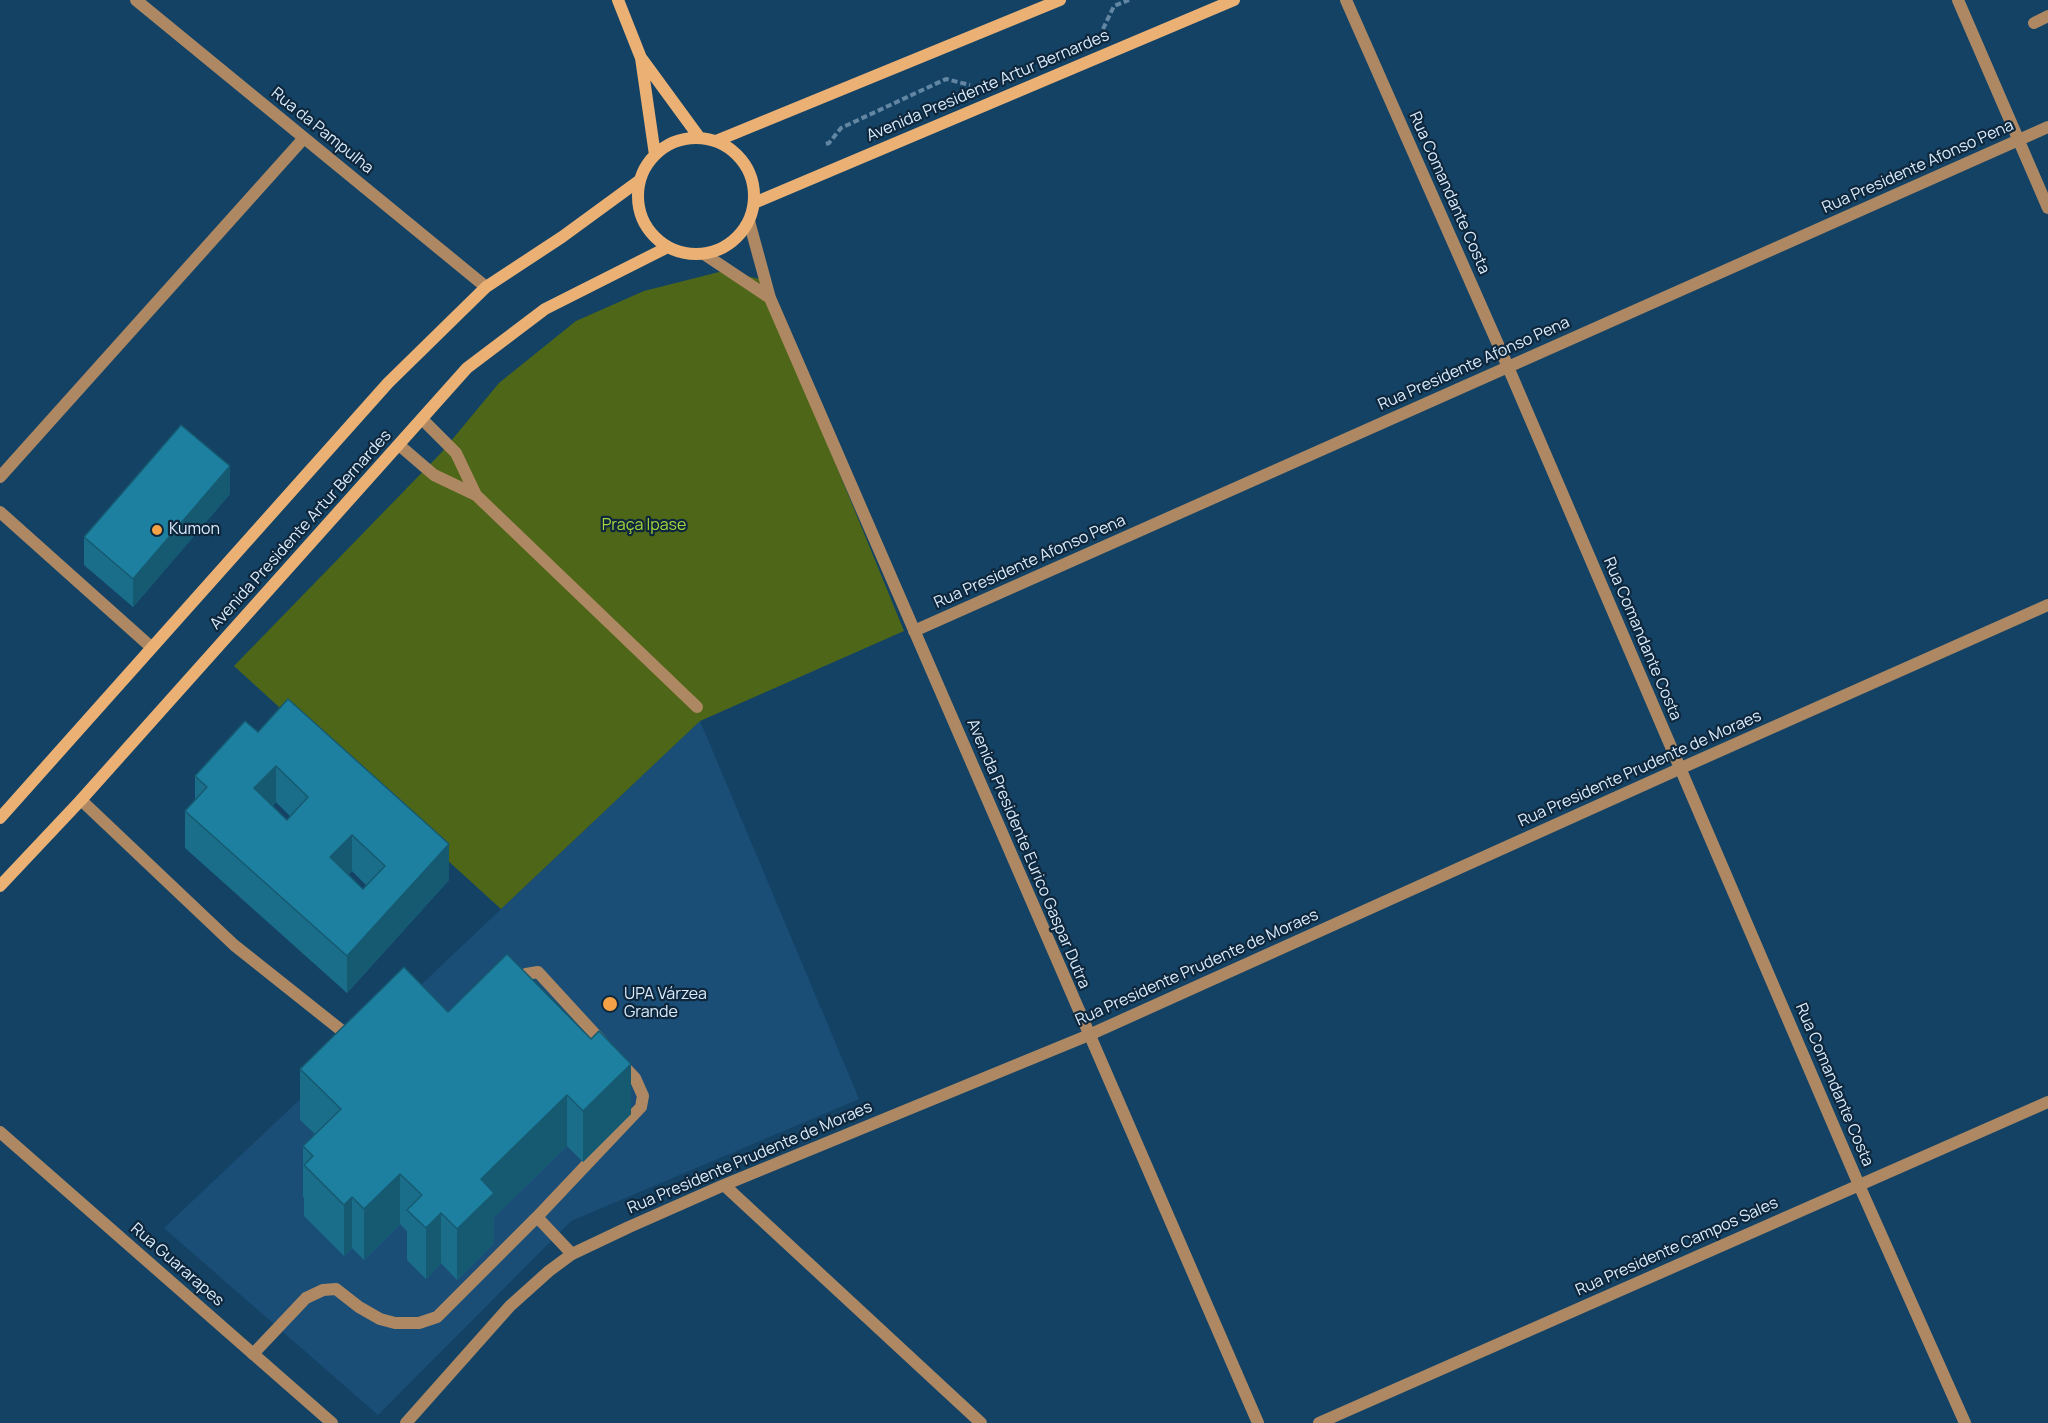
<!DOCTYPE html>
<meta charset="utf-8">
<style>
body{margin:0}
canvas{display:block;background:#134265}
</style>
<canvas width="2048" height="1423"></canvas>
<script>
const ctx = document.querySelector('canvas').getContext('2d');
ctx.lineJoin = 'round';
function fillPath(path, color) { ctx.fillStyle = color; ctx.fill(path, 'evenodd'); }
const toPath = rows => new Path2D(rows.map(r => 'M' + r).join(''));
function stroke(path, color, width, dash) { ctx.strokeStyle = color; ctx.lineWidth = width; ctx.lineCap = dash ? 'butt' : 'round'; ctx.setLineDash(dash || []); ctx.stroke(path); }
function label(font, color, halo, rows, align = 'center') {
  ctx.font = font + ' Manrope,sans-serif'; ctx.lineWidth = 4.5; ctx.setLineDash([]); ctx.textBaseline = 'middle'; ctx.strokeStyle = halo; ctx.fillStyle = color; for (const [text, x, y, turn = 0] of rows) {
    ctx.save(); ctx.translate(x, y); ctx.rotate((+turn || 0) * Math.PI / 180); ctx.textAlign = isNaN(turn) ? turn : align; if (halo) ctx.strokeText(text, 0, 0); ctx.fillText(text, 0, 0); ctx.restore();
  }
}
const built = toPath([
 [700,721,859,1099,571,1221,378,1415,164,1228]
]);
const green = toPath([
 [723,271,760,279,904,631,700,721,501,909,234,666,441,453,499,383,576,321,644,291]
]);
const path = toPath([
 [1103,29,1114,6,1129,0],
 [826,144,829,143,841,128,946,79,970,85]
]);
const service = toPath([
 [2034,23,2048,16],
 [422,419,456,453,476,495],
 [399,445,434,475,476,495,697,707],
 [81,800,234,945,351,1038],
 [515,983,526,974,538,972,605,1045],
 [537,1217,641,1107,643,1096,635,1078,621,1063],
 [253,1354,306,1298,323,1290,336,1289,359,1307,380,1319,395,1323,419,1323,437,1317,537,1217,572,1254]
]);
const minor = toPath([
 [136,0,486,287],
 [1346,0,1508,367,1859,1185,1965,1423],
 [1958,0,2048,208],
 [0,477,304,138],
 [0,512,151,647],
 [914,631,2048,127],
 [0,1132,332,1423],
 [724,1185,981,1423],
 [406,1423,510,1306,549,1271,572,1254,629,1227,724,1185,1089,1035,1679,769,2048,605],
 [1319,1423,2048,1102]
]);
const tertiary = toPath([
 [749,221,770,298,1258,1423],
 [704,254,770,298]
]);
const secondary = toPath([
 [618,0,641,58,655,155],
 [642,59,699,137],
 '638 196a58 58 0 1 1 116 0a58 58 0 1 1-116 0Z',
 [716,141,1060,0],
 [754,203,1234,0],
 [0,818,388,383,486,287,562,237,640,180],
 [0,886,81,800,467,368,545,309,668,247]
]);
const wall = toPath([
 [230,494,133,607,84,565,84,537],
 [258,732,449,880,347,993,185,848,185,811,195,801,195,776],
 [276,802,290,816,287,820,273,806],
 [352,871,366,885,363,889,348,875],
 [448,1012,631,1114,583,1162,567,1146,494,1217,494,1243,457,1280,441,1263,426,1279,407,1260,407,1231,400,1224,364,1260,352,1248,344,1256,304,1216,304,1198,303,1197,303,1146,315,1134,300,1120,300,1069]
]);
const shadedWall = toPath([
 [230,466,230,494,133,607,133,579],
 [276,766,276,802,254,825,254,788],
 [352,835,352,871,330,894,330,857],
 [449,844,449,880,347,993,347,956],
 [631,1064,631,1114,583,1162,583,1111],
 [567,1095,567,1146,494,1217,494,1243,457,1280,457,1229,481,1179],
 [400,1174,400,1224,364,1260,364,1209],
 [352,1197,352,1248,344,1256,344,1205],
 [441,1213,441,1263,426,1279,426,1228]
]);
const building = toPath([
 [181,425,230,466,133,579,84,537,181,425],
 [288,699,449,844,347,956,185,811,207,787,195,776,245,721,258,732,288,699],
 [276,766,308,797,287,820,254,788,276,766],
 [352,835,385,866,363,889,330,857,352,835],
 [507,954,591,1039,599,1031,631,1064,583,1111,567,1095,481,1179,494,1193,457,1229,441,1213,426,1228,407,1210,422,1195,400,1174,364,1209,352,1197,344,1205,304,1165,313,1156,303,1146,341,1109,300,1069,404,967,448,1012,507,954]
]);
const markers = [
 [157,530,6,"#f5a246"],
 [610,1004,8,"#f5a246"]
];
const streetNames = [
 ["Avenida Presidente Artur Bernardes",988,86,-23],
 ["Rua da Pampulha",322,131,39],
 ["Rua Presidente Afonso Pena",1918,167,-24],
 ["Rua Comandante Costa",1449,193,66],
 ["Rua Presidente Afonso Pena",1474,364,-24],
 ["Avenida Presidente Artur Bernardes",301,530,-48],
 ["Rua Presidente Afonso Pena",1030,562,-24],
 ["Rua Comandante Costa",1642,639,67],
 ["Rua Presidente Prudente de Moraes",1640,769,-24],
 ["Avenida Presidente Eurico Gaspar Dutra",1028,854,67],
 ["Rua Presidente Prudente de Moraes",1197,968,-24],
 ["Rua Comandante Costa",1834,1085,67],
 ["Rua Presidente Prudente de Moraes",750,1158,-23],
 ["Rua Presidente Campos Sales",1677,1247,-24],
 ["Rua Guararapes",177,1265,41]
];
const parkNames = [
 ["Praça Ipase",644,526]
];
const poiNames = [
 ["Kumon",169,530],
 ["UPA Várzea",624,995],
 ["Grande",624,1013]
];
fillPath(built, '#1a4e76');
fillPath(green, '#4e6617');
stroke(path, '#6387a2', 4, [6, 3]);
stroke(service, '#ad8863', 12);
stroke(minor, '#ad8863', 12);
stroke(tertiary, '#ad8863', 12);
stroke(secondary, '#ebb074', 12);
fillPath(wall, '#1a6e8a');
fillPath(shadedWall, '#155a70');
fillPath(building, '#1e80a0');
stroke(building, '#155a70', 1.5);
for (const [x, y, r, color] of markers) { const dot = new Path2D(); dot.arc(x, y, r, 0, 2 * Math.PI); ctx.fillStyle = color; ctx.fill(dot); stroke(dot, '#0e273c', 2); }
label('16px', '#daecfc', '#0e273c', streetNames);
label('16px', '#a6d53c', '#0e273c', parkNames);
label('16px', '#daecfc', '#0e273c', poiNames, 'left');
</script>
